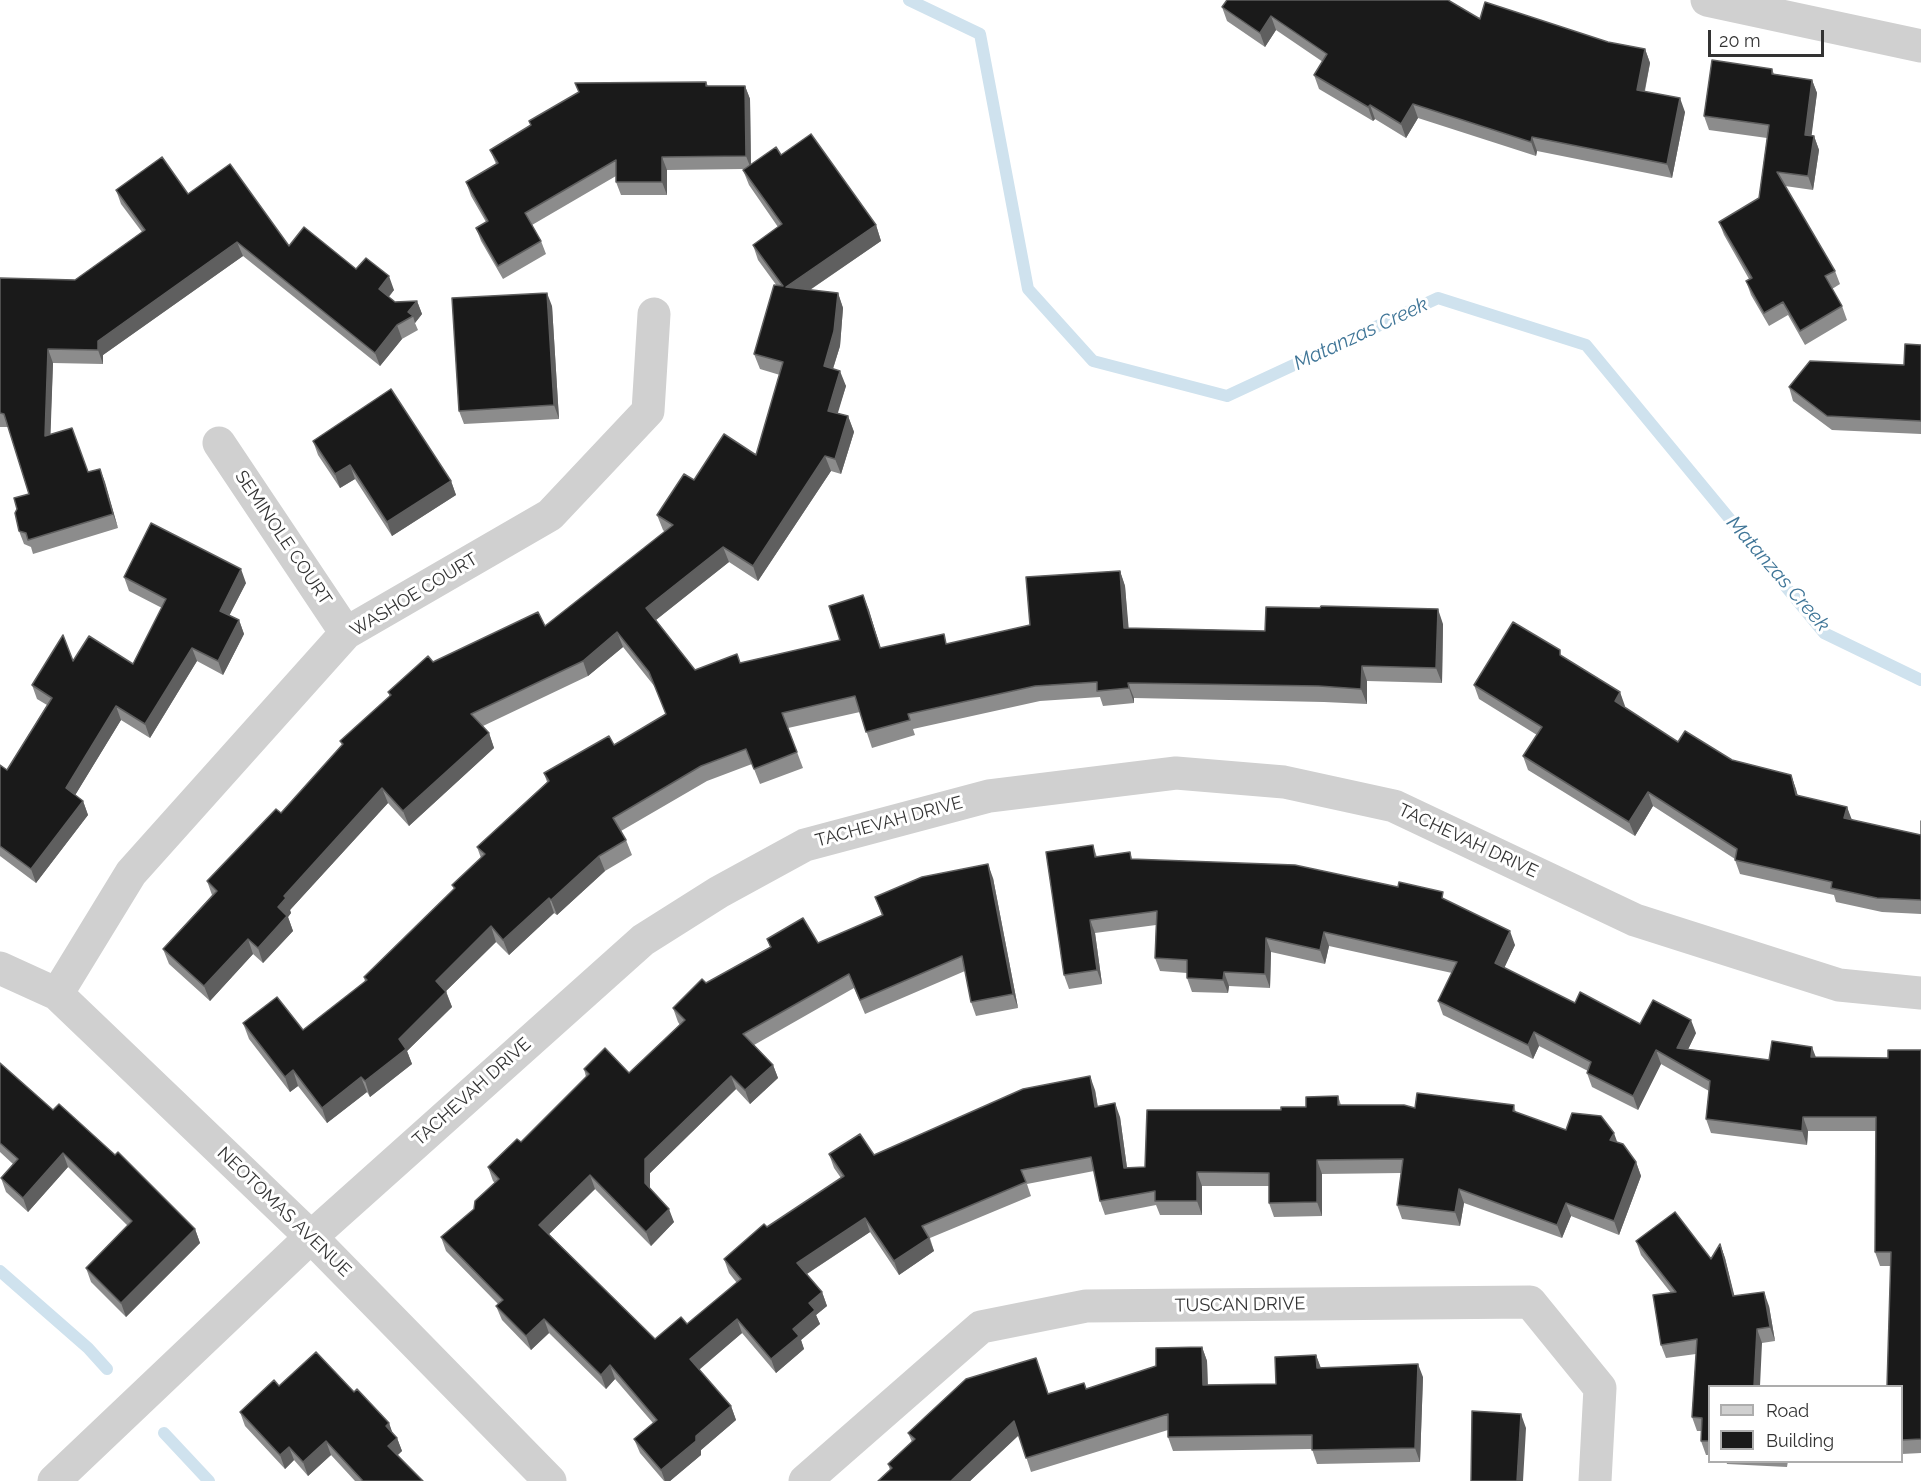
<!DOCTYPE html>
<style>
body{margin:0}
#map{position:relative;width:1921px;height:1481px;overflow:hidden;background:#fff;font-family:Raleway,sans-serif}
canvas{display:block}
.legend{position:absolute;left:1708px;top:1385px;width:195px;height:78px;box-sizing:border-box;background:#fff;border:2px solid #adadad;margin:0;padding:8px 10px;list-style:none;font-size:18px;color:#333}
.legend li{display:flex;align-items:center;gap:12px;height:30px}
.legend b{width:30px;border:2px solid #adadad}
.scale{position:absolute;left:1708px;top:30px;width:116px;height:27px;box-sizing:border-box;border:3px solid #333;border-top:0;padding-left:8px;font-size:18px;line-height:21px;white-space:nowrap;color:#333;-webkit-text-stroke:4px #fff;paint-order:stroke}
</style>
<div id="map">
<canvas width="1921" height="1481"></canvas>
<ul class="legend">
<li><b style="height:8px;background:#d0d0d0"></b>Road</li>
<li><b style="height:16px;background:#1a1a1a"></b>Building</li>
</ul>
<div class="scale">20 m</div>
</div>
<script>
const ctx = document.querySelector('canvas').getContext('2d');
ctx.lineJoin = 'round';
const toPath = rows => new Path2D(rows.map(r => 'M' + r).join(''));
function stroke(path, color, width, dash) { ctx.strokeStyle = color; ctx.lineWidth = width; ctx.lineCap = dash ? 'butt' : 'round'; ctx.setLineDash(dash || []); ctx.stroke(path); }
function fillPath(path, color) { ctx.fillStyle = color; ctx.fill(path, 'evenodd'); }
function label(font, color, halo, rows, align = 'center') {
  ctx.font = font + ' Raleway,sans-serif'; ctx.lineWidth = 6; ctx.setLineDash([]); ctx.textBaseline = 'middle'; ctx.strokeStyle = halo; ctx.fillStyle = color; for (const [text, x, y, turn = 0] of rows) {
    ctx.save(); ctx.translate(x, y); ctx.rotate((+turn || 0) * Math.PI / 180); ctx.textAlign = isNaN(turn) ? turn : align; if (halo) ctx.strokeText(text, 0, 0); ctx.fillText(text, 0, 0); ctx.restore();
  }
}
const stream = toPath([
 [909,0,980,34,1028,289,1093,361,1227,396,1438,298,1586,345,1824,633,1921,680],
 [0,1271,88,1348,107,1369],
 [164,1433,209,1481]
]);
const minor = toPath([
 [1707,0,1921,46],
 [219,443,346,633],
 [0,968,57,994,311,1237,550,1481],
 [57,994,131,873,346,633,550,515,648,411,654,314],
 [54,1481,311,1237,643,940,719,892,805,845,989,796,1176,773,1284,782,1394,806,1635,920,1839,985,1921,993],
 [805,1481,981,1327,1086,1306,1530,1302,1600,1388,1595,1481]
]);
const wall = toPath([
 [1222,7,1480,19,1608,42,1645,49,1650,63,1645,91,1685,112,1672,178,1537,151,1536,156,1418,118,1406,138,1375,119,1373,121,1319,89,1314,75,1323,62,1276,30,1265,47,1227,21],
 [1772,69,1774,74,1812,80,1817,93,1811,135,1814,136,1819,150,1813,190,1785,186,1835,271,1840,284,1832,289,1842,306,1847,320,1805,345,1788,315,1769,326,1751,295,1746,281,1749,279,1724,235,1719,222,1759,198,1767,138,1709,130,1704,116],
 [706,82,708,86,745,86,750,99,751,165,781,155,876,225,881,241,810,290,838,293,843,308,840,346,833,369,846,386,837,413,848,416,854,432,841,474,831,471,758,581,729,562,656,620,695,670,740,663,840,640,863,595,881,648,947,644,1030,625,1120,571,1125,586,1128,628,1265,631,1443,624,1442,683,1367,681,1367,704,1324,702,1134,698,1134,703,1103,706,1100,697,1040,701,913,729,915,735,872,748,860,712,788,728,803,768,760,784,752,764,707,781,621,831,626,840,632,855,605,871,557,915,554,913,509,955,496,942,446,991,452,1007,407,1051,412,1064,370,1097,367,1092,327,1123,298,1086,290,1092,249,1039,243,1023,303,1030,365,982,364,977,454,889,452,885,481,858,477,847,547,782,544,773,614,745,666,714,655,687,623,647,588,676,483,726,489,733,494,748,409,826,388,803,290,910,291,913,288,917,293,931,263,963,253,954,210,1001,169,964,163,949,212,895,207,881,281,813,342,745,340,741,390,697,388,692,433,662,545,626,665,532,663,530,657,515,694,480,756,455,780,375,760,369,754,354,777,286,758,260,753,245,778,227,749,185,743,170,744,169,667,170,667,195,621,195,616,182,616,176,532,225,541,241,546,254,503,279,481,241,476,228,486,222,471,196,466,182,496,164,490,150,531,126,529,121],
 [116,190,188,194,289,246,356,269,394,290,389,297,395,302,417,301,422,314,415,323,418,330,402,339,380,366,243,256,103,355,103,364,53,363,50,435,88,472,100,469,118,528,33,554,31,547,24,544,19,531,29,494,8,427,0,427,0,278,75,280,142,232,121,204],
 [552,306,559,419,464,424,459,411],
 [1921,345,1921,434,1832,430,1793,401,1789,387,1904,365],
 [313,441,451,481,456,495,392,536,355,479,340,488,318,455],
 [124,577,246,583,229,615,239,620,244,634,223,675,197,661,150,738,121,720,75,795,83,801,88,815,36,883,0,856,0,765,7,770,47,705,37,699,32,685,73,661,133,664,162,608,129,591],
 [1562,656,1620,692,1624,707,1678,742,1732,760,1791,775,1798,796,1847,807,1851,820,1921,835,1921,821,1921,914,1882,912,1836,902,1834,895,1740,874,1735,860,1735,859,1653,806,1635,836,1528,770,1523,756,1537,735,1479,699,1474,685],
 [1093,845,1097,857,1130,852,1132,859,1445,900,1515,945,1504,968,1575,1003,1640,1024,1696,1033,1688,1049,1769,1060,1816,1057,1888,1058,1921,1050,1921,1453,1902,1454,1902,1386,1891,1266,1880,1266,1875,1252,1876,1131,1808,1131,1807,1145,1711,1133,1706,1119,1709,1091,1661,1064,1638,1110,1592,1087,1587,1073,1588,1071,1539,1046,1533,1059,1443,1015,1438,1001,1452,973,1329,946,1325,964,1271,952,1270,988,1229,986,1228,993,1192,992,1187,978,1187,973,1160,971,1155,958,1156,925,1095,933,1102,984,1069,989,1064,975],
 [993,878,1018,1008,976,1016,971,1002,965,971,865,1014,854,988,754,1045,773,1065,778,1078,750,1104,736,1089,650,1173,650,1189,674,1222,651,1246,595,1189,549,1234,655,1339,687,1324,737,1283,729,1273,724,1259,767,1227,841,1178,834,1168,829,1154,874,1155,1095,1090,1098,1107,1120,1117,1127,1168,1145,1167,1281,1110,1306,1107,1338,1096,1341,1105,1415,1108,1514,1105,1516,1113,1566,1130,1617,1142,1636,1162,1641,1176,1619,1235,1571,1216,1562,1238,1464,1203,1460,1226,1402,1219,1397,1205,1401,1173,1322,1174,1322,1216,1274,1217,1269,1203,1269,1186,1202,1186,1202,1215,1160,1215,1156,1205,1105,1215,1100,1201,1094,1171,1027,1184,1031,1196,930,1238,934,1251,899,1275,870,1232,807,1274,822,1292,827,1306,816,1315,820,1324,801,1340,804,1349,776,1373,742,1333,699,1370,731,1406,736,1420,701,1450,701,1455,670,1481,664,1481,640,1453,634,1439,653,1423,615,1379,606,1389,549,1333,531,1350,502,1320,496,1306,498,1304,446,1251,441,1237,474,1209,495,1183,493,1181,488,1167,521,1142,586,1077,584,1069,629,1073,680,1025,678,1022,673,1008,706,983,770,947,767,939,818,943,882,916,875,897],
 [0,1063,53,1110,195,1229,200,1243,126,1317,91,1282,86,1268,128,1226,68,1167,28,1212,6,1192,1,1178,13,1164,0,1152],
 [1636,1241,1711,1259,1720,1244,1725,1258,1734,1296,1769,1306,1775,1341,1762,1343,1710,1386,1710,1455,1706,1455,1701,1441,1701,1431,1697,1431,1692,1417,1696,1354,1666,1358,1661,1345,1671,1293,1641,1255],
 [1202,1347,1207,1361,1208,1385,1276,1384,1316,1355,1321,1368,1423,1377,1420,1462,1317,1464,1312,1449,1173,1451,1168,1437,1168,1430,1031,1472,1019,1435,970,1481,890,1470,888,1464,912,1442,908,1433,1036,1358,1048,1393,1086,1389,1156,1366],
 [279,1386,354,1392,389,1423,392,1433,397,1438,402,1451,398,1455,423,1481,355,1481,331,1455,308,1476,294,1460,285,1469,245,1426,240,1412],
 [1726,1461,1788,1461,1787,1467,1727,1464]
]);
const shadedWall = toPath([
 [1271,16,1276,30,1265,47,1260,33],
 [1645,49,1650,63,1642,103,1637,90],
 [1812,80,1817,93,1810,148,1805,135],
 [745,86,750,99,751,169,746,156],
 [1680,98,1685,112,1672,178,1667,164],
 [1413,104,1418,118,1406,138,1401,124],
 [1370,105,1375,119,1373,121,1368,107],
 [1814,136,1819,150,1813,190,1808,176],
 [1532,137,1537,151,1536,156,1531,142],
 [662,157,667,170,667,195,662,182],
 [876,225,881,241,792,302,786,287],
 [237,242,243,256,103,355,103,364,98,350,98,341],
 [389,276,394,290,384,302,379,289],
 [547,293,552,306,559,419,554,405],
 [838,293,843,308,840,346,829,381,824,366],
 [417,301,422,314,415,323,413,316,408,312],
 [397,325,402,339,380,366,375,353],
 [48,349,53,363,50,450,45,436],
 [840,371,846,386,834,426,828,411],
 [848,416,854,432,841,474,835,459],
 [825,456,831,471,758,581,753,566],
 [350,465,355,479,340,488,335,474],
 [100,469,105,482,118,528,113,514],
 [451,481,456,495,392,536,387,522],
 [723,547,729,562,652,623,646,608],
 [241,569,246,583,225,624,220,611],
 [1120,571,1125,586,1130,643,1124,628],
 [863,595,869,610,885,664,880,648],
 [1438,609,1443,624,1442,683,1436,668],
 [239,620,244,634,223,675,218,661],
 [617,632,623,647,588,676,583,661],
 [192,648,197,661,150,738,145,724],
 [1362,666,1367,681,1367,704,1361,689],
 [1128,683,1134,698,1134,703,1129,688],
 [1620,692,1625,706,1620,715,1615,701],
 [116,706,121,720,71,802,66,788],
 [489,733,494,748,409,826,403,811],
 [1791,775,1796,789,1801,809,1796,795],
 [382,788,388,803,290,910,291,913,288,917,293,931,263,963,258,948,284,896],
 [1648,792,1653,806,1635,836,1629,822],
 [83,801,88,815,36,883,31,869],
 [1847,807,1852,820,1844,818],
 [599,856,605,871,557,915,551,900],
 [988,864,993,878,1018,1008,1013,994],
 [549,898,554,913,509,955,503,940],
 [1090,920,1095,933,1102,984,1097,970],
 [491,926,496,942,441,996,436,981],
 [1510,931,1515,945,1500,977,1495,963],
 [1324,932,1329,946,1325,964,1320,950],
 [1266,938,1271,952,1270,988,1265,974],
 [248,939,253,954,210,1001,204,986],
 [1224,972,1229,986,1228,993,1223,980],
 [446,992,452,1007,407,1051,412,1064,370,1097,365,1081,399,1039],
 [1691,1020,1696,1033,1682,1062,1677,1048],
 [1534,1032,1539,1046,1533,1059,1528,1045],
 [1812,1047,1817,1060,1811,1057],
 [1656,1050,1661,1064,1638,1110,1633,1096],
 [773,1065,778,1078,750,1104,745,1090],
 [293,1070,298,1086,290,1092,285,1077],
 [731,1076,736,1089,650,1173,650,1197,645,1183,645,1159],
 [1090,1076,1095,1090,1100,1121,1095,1107],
 [361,1077,367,1092,327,1123,322,1108],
 [1115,1103,1120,1117,1129,1182,1124,1168],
 [1803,1117,1808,1131,1807,1145,1802,1131],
 [1614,1133,1619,1147,1610,1140],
 [63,1153,68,1167,28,1212,23,1198],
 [1317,1160,1322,1174,1322,1216,1317,1202],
 [1636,1162,1641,1176,1619,1235,1614,1221],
 [1197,1172,1202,1186,1202,1215,1197,1201],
 [590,1175,595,1189,544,1239,539,1225],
 [1459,1189,1464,1203,1460,1226,1455,1212],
 [1566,1203,1571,1216,1562,1238,1557,1225],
 [669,1209,674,1222,651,1246,646,1232],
 [865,1218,870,1232,802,1277,797,1263],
 [195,1229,200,1243,126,1317,121,1303],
 [929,1238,934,1251,899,1275,894,1261],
 [1720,1244,1725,1258,1738,1310,1733,1296],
 [822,1292,827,1306,816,1315,820,1324,801,1340,804,1349,776,1373,771,1359,793,1329,809,1303],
 [1764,1292,1769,1306,1775,1341,1770,1327],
 [544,1319,549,1333,531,1350,526,1336],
 [737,1319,742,1333,695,1373,690,1359],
 [1757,1329,1762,1343,1760,1386,1754,1386],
 [1202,1347,1207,1361,1208,1398,1203,1385],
 [1316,1355,1321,1369,1317,1368],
 [1418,1364,1423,1377,1420,1462,1415,1448],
 [610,1365,615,1379,606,1389,601,1375],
 [731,1406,736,1420,701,1450,701,1455,670,1481,665,1481,661,1470,696,1436],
 [1521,1414,1526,1428,1523,1481,1517,1481],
 [1014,1421,1019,1435,970,1481,951,1481],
 [389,1423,394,1437,386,1426],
 [397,1438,402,1451,393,1459,388,1446],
 [326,1441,331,1455,308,1476,303,1462],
 [289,1447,294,1460,285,1469,280,1455]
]);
const building = toPath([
 [1227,0,1448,0,1480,19,1485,2,1608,42,1645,49,1637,90,1680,98,1667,164,1532,137,1531,142,1413,104,1401,124,1370,105,1368,107,1314,75,1327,54,1271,16,1260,33,1222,7,1227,0],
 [1712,60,1772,69,1772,74,1812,80,1805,135,1814,136,1808,176,1777,172,1835,271,1825,276,1842,306,1800,331,1783,302,1764,313,1746,281,1752,278,1719,222,1759,198,1769,125,1704,116,1712,60],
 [706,82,706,86,745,86,746,156,662,157,662,182,616,182,616,160,525,213,541,241,498,266,476,228,488,221,466,182,498,163,490,150,531,125,529,121,579,92,575,83,706,82],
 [811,134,876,225,786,287,838,293,834,331,824,366,840,371,828,411,848,416,835,459,825,456,753,566,723,547,646,608,695,670,737,654,740,663,840,640,829,606,863,595,880,648,944,634,946,644,1030,625,1026,577,1120,571,1124,628,1265,631,1266,607,1320,608,1321,606,1438,609,1436,668,1362,666,1361,689,1319,686,1128,683,1129,688,1097,691,1097,682,1035,686,908,714,910,720,866,732,855,696,782,713,797,752,754,769,746,749,701,766,613,818,626,840,599,856,551,900,549,898,503,940,491,926,436,981,446,992,399,1039,406,1049,365,1081,361,1077,322,1108,293,1070,285,1077,243,1023,277,997,303,1030,367,980,364,977,455,888,452,885,485,854,477,847,549,781,544,773,609,736,614,745,666,714,649,672,617,632,583,661,471,714,489,733,403,811,382,788,284,896,286,898,278,907,287,916,258,948,248,939,204,986,163,949,217,891,207,881,276,809,281,813,343,744,340,741,391,695,388,692,428,656,433,662,538,612,545,626,673,525,657,515,684,474,694,480,724,434,756,455,783,362,754,354,774,285,783,286,753,245,782,224,743,170,776,147,781,155,811,134],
 [162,157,188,194,230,164,289,246,304,227,356,269,366,258,389,276,379,289,395,302,417,301,408,312,413,316,397,325,375,353,237,242,98,341,98,350,48,349,45,436,72,428,88,472,100,469,113,514,28,540,26,533,19,531,15,513,17,509,14,498,29,494,4,414,0,413,0,278,75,280,145,230,116,190,162,157],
 [547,293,554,405,459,411,452,298,547,293],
 [1905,344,1921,345,1921,421,1827,416,1789,387,1810,361,1904,365,1905,344],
 [391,389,451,481,387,522,350,465,335,474,313,441,391,389],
 [151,523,241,569,220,611,239,620,218,661,192,648,145,724,116,706,66,788,83,801,31,869,0,846,0,765,7,770,52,698,32,685,63,635,73,661,89,636,133,664,166,599,124,577,151,523],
 [1513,622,1560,650,1560,655,1620,692,1615,701,1678,742,1685,731,1732,760,1791,775,1796,795,1847,807,1844,818,1921,835,1921,821,1921,900,1877,898,1831,888,1832,882,1735,860,1737,849,1648,792,1629,822,1523,756,1542,727,1474,685,1513,622],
 [1093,845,1095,857,1130,852,1131,859,1295,865,1398,887,1399,882,1443,892,1442,898,1510,931,1495,963,1575,1003,1580,992,1640,1024,1653,1000,1691,1020,1677,1048,1769,1060,1772,1041,1812,1047,1811,1057,1888,1058,1888,1050,1921,1050,1921,1439,1902,1440,1902,1386,1887,1386,1891,1252,1875,1252,1876,1117,1803,1117,1802,1131,1706,1119,1710,1081,1656,1050,1633,1096,1587,1073,1591,1062,1534,1032,1528,1045,1438,1001,1457,962,1324,932,1320,950,1266,938,1265,974,1224,972,1223,980,1187,978,1187,960,1155,958,1157,911,1090,920,1097,970,1064,975,1046,852,1093,845],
 [988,864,1013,994,971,1002,962,956,860,1000,849,974,743,1034,773,1065,745,1090,731,1076,645,1159,645,1183,669,1209,646,1232,590,1175,539,1225,655,1339,681,1317,687,1324,741,1279,724,1259,764,1224,767,1227,844,1176,829,1154,860,1134,874,1155,1023,1089,1090,1076,1095,1107,1115,1103,1124,1168,1145,1167,1147,1110,1281,1110,1281,1107,1306,1107,1306,1097,1338,1096,1338,1105,1404,1105,1415,1108,1417,1093,1514,1105,1513,1111,1566,1130,1572,1113,1601,1116,1614,1133,1610,1140,1623,1144,1636,1162,1614,1221,1566,1203,1557,1225,1459,1189,1455,1212,1397,1205,1403,1159,1317,1160,1317,1202,1269,1203,1269,1173,1197,1172,1197,1201,1155,1201,1155,1191,1100,1201,1091,1157,1021,1170,1026,1182,922,1226,929,1238,894,1261,865,1218,797,1263,822,1292,809,1303,815,1310,793,1329,799,1336,771,1359,737,1319,690,1359,731,1406,696,1436,696,1441,661,1470,634,1439,657,1420,610,1365,601,1375,544,1319,526,1336,496,1306,503,1300,441,1237,474,1209,475,1201,499,1179,488,1167,517,1139,521,1142,589,1074,584,1069,605,1048,629,1073,685,1020,673,1008,702,979,706,983,771,947,767,939,803,918,818,943,883,915,875,897,922,877,988,864],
 [0,1063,53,1110,59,1104,115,1155,118,1152,195,1229,121,1303,86,1268,132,1221,63,1153,23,1198,1,1178,18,1159,0,1143,0,1063],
 [1675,1212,1711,1259,1720,1244,1733,1296,1764,1292,1770,1327,1757,1329,1754,1386,1710,1386,1710,1441,1701,1441,1702,1418,1692,1417,1697,1339,1661,1345,1653,1295,1676,1292,1636,1241,1675,1212],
 [1202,1347,1203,1385,1276,1384,1275,1357,1316,1355,1317,1368,1418,1364,1415,1448,1312,1450,1312,1435,1168,1437,1168,1414,1026,1458,1014,1421,951,1481,878,1481,892,1468,888,1464,915,1439,908,1433,966,1379,1036,1358,1048,1394,1084,1383,1086,1389,1156,1366,1156,1348,1202,1347],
 [316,1352,354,1392,357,1389,389,1423,386,1426,397,1438,388,1446,423,1481,363,1481,326,1441,303,1462,289,1447,280,1455,240,1412,274,1380,279,1386,316,1352],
 [1472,1411,1521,1414,1517,1481,1471,1481,1472,1411]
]);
const streetNames = [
 ["SEMINOLE COURT",283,538,56],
 ["WASHOE COURT",414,595,-31],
 ["TACHEVAH DRIVE",889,822,-15],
 ["TACHEVAH DRIVE",1468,841,25],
 ["TACHEVAH DRIVE",472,1092,-42],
 ["NEOTOMAS AVENUE",284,1212,44],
 ["TUSCAN DRIVE",1240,1305,-1]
];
const waterNames = [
 ["Matanzas Creek",1361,334,-25],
 ["Matanzas Creek",1778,574,49]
];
stroke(stream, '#cfe2ee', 12);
stroke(minor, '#d0d0d0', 33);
fillPath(wall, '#8c8c8c');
fillPath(shadedWall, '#5f5f5f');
fillPath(building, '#1a1a1a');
stroke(building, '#5f5f5f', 1.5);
label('18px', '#333', '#fff', streetNames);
label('italic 20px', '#3f7597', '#fff', waterNames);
</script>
